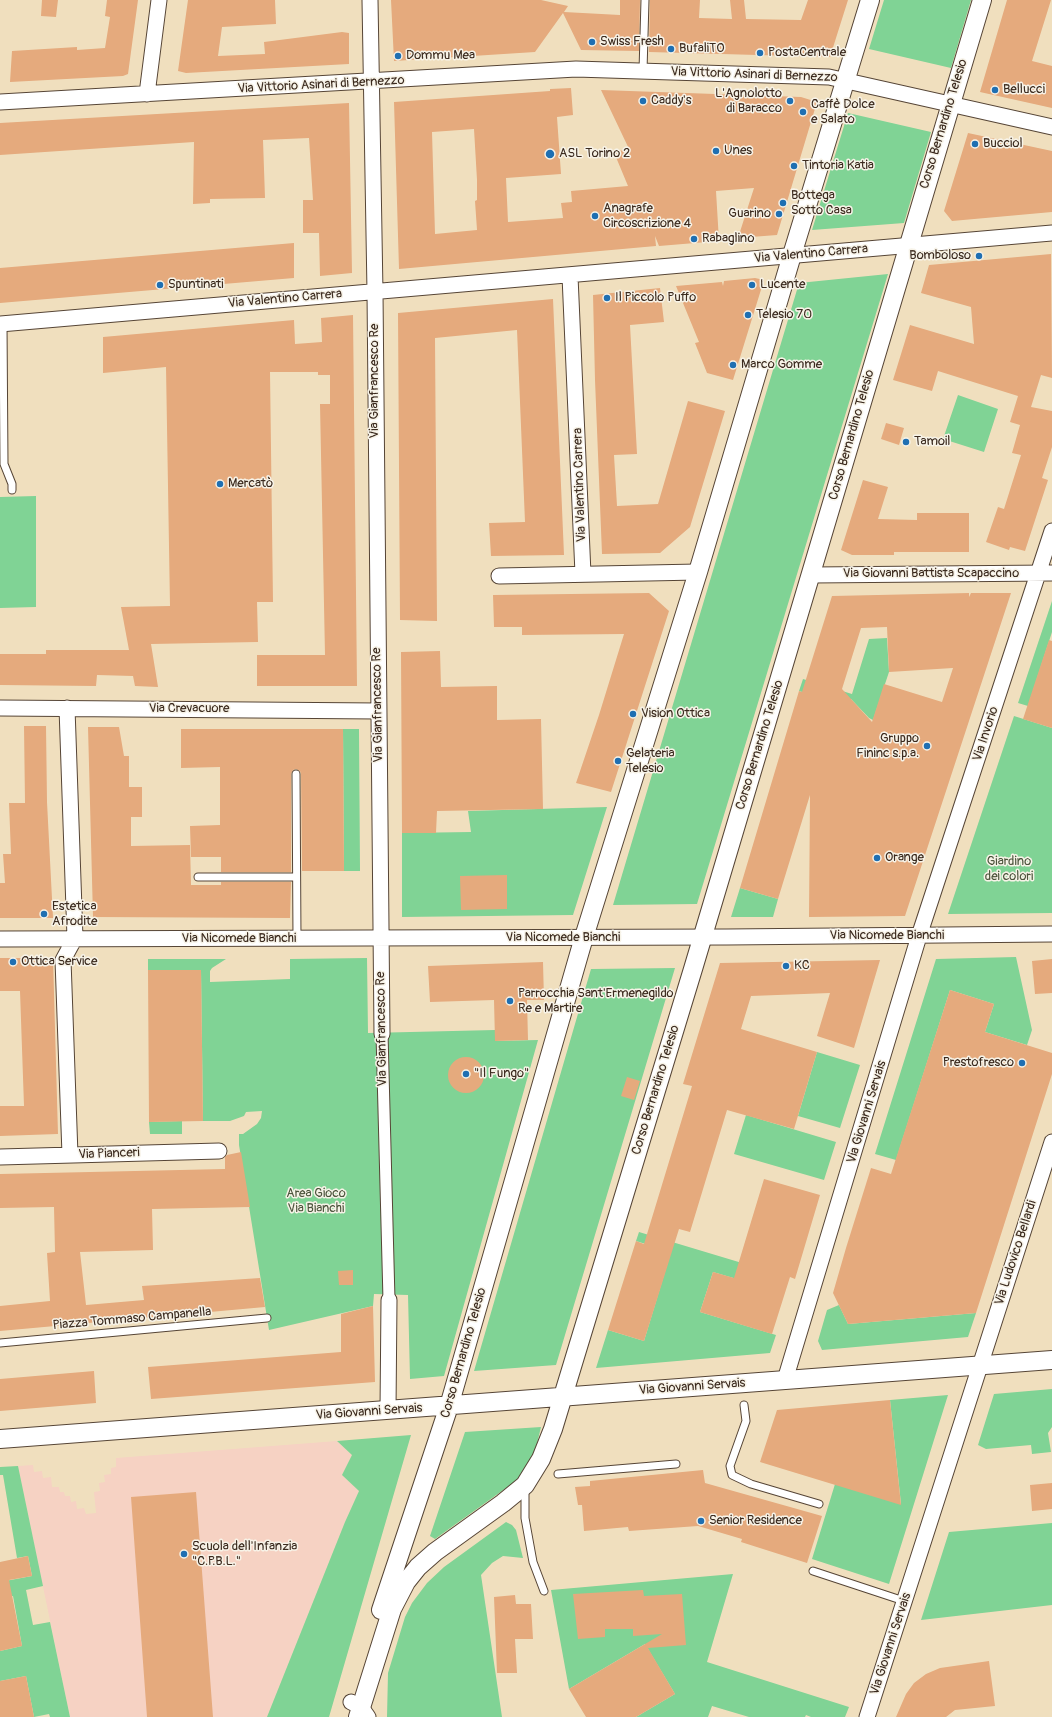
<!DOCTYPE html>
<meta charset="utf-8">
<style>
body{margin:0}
canvas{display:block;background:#f0dfbe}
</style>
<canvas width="1052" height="1717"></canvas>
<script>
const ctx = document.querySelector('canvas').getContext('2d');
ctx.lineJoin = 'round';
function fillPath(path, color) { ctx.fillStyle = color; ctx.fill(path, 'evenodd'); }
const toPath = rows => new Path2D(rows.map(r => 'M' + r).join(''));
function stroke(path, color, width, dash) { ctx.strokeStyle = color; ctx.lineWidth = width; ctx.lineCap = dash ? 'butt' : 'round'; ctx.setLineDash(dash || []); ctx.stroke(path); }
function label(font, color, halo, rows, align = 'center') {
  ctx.font = font + ' Pangolin,sans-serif'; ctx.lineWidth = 3; ctx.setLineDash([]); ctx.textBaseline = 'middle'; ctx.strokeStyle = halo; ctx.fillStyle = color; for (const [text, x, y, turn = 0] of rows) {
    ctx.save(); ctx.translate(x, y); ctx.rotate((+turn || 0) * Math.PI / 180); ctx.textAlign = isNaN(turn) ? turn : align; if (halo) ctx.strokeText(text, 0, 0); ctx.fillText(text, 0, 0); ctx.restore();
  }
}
const built = toPath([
 [337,1441,352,1455,342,1475,359,1491,345,1522,267,1717,70,1717,18,1466,33,1465,34,1472,42,1471,43,1478,51,1477,52,1487,59,1487,60,1492,64,1492,65,1496,70,1496,71,1502,76,1501,77,1509,84,1508,86,1514,96,1513,94,1492,100,1491,99,1483,105,1482,104,1475,111,1474,111,1468,116,1467,116,1458]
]);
const green = toPath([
 [884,0,971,0,951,68,869,49],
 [848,113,931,132,904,223,812,230],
 [888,274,697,904,613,905,799,283],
 [958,395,998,409,984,452,943,439],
 [36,496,36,607,0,608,0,497],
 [1052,601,1052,632,1028,706,1018,703],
 [887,638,889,672,873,720,869,718,851,699,837,703,799,691,803,679,852,694,869,639],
 [1014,716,1052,728,1052,913,948,914],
 [343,729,359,729,360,871,344,871],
 [607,807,573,915,402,917,402,833,471,832,468,811],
 [740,888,778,899,773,917,731,917],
 [1016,957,1032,1030,1027,1045,985,1032,994,1004,950,990,896,1160,875,1154,936,959],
 [367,958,368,1033,495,1030,495,1041,538,1040,444,1376,410,1379,408,1295,374,1294,373,1306,269,1330,239,1145,239,1134,243,1134,257,1124,261,1118,262,1111,246,1112,244,1116,230,1121,203,1121,201,971,148,970,148,959,226,959,212,968,210,971,210,982,290,979,290,959],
 [675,968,556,1365,474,1371,591,969],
 [817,1052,860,1065,840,1128,798,1116],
 [746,1115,836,1142,824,1180,734,1154],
 [182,1121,182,1134,150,1134,149,1122],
 [639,1232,752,1266,747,1282,713,1272,700,1312,776,1335,770,1353,596,1368,608,1330,644,1341,671,1252,636,1241],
 [839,1305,848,1324,976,1313,968,1337,822,1350,818,1341,827,1310],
 [1052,1389,1052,1427,1048,1433,1051,1452,1032,1454,1031,1445,986,1449,978,1445,994,1394],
 [948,1395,889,1584,812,1559,835,1484,901,1504,890,1400],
 [541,1427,534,1456,525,1472,513,1483,435,1539,430,1536,465,1432],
 [411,1435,329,1717,267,1717,345,1522,359,1491,342,1475,352,1455,337,1441],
 [18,1466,43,1586,26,1590,33,1625,50,1622,70,1717,50,1717,49,1714,34,1717,26,1676,0,1681,0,1651,22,1646,13,1596,0,1598,0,1582,32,1576,28,1556,17,1558,3,1475,0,1475,0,1467],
 [506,1522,512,1525,516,1530,523,1558,503,1556,492,1563,481,1575,502,1717,387,1717,388,1673,405,1617,412,1603,427,1583,444,1567],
 [1052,1523,1052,1605,921,1620,949,1532],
 [733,1574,707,1662,849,1707,845,1717,811,1717,806,1715,805,1717,749,1717,712,1706,708,1717,636,1717,675,1694,645,1644,569,1689,551,1590]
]);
const building = toPath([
 [42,0,58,0,56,17,41,16],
 [107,0,138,0,128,74,123,76,10,82,12,51,77,47,77,50,105,48,110,17,105,16],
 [188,0,275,0,276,24,222,27,218,56,265,54,264,42,342,32,349,33,349,64,186,73,178,71],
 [391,0,541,0,568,6,564,12,620,15,620,0,640,0,639,51,581,50,563,13,535,52,394,61],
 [650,0,700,0,699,18,732,19,730,0,744,0,746,19,801,20,808,0,848,0,830,57,649,52],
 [1007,0,1051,0,1032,61,1052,66,1052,108,980,92],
 [571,88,573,115,557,117,561,174,506,178,508,222,563,218,561,203,572,202,571,191,628,186,613,150,630,151,601,90,801,97,817,102,777,235,738,238,754,188,716,191,719,241,659,246,655,236,656,246,399,269,394,102,550,91,550,89],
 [474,129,477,180,477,200,475,201,477,230,435,234,432,132],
 [349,103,352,273,320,276,319,233,303,233,303,200,313,200,309,138,263,140,265,198,210,199,210,203,193,204,194,142,0,155,0,123],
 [968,133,1052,151,1052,212,952,221,944,211],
 [294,243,294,278,0,303,0,268],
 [1051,254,1052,378,1041,375,1031,407,1052,411,1052,447,1042,478,1048,480,1025,551,1010,547,1009,550,986,542,998,507,1004,509,1021,455,1012,453,1020,425,1010,422,1018,396,938,371,932,391,893,380,910,325,974,344,971,307,921,293,929,265],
 [755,278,764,280,733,380,707,373,695,343,699,342,676,286,722,282,723,286,724,281],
 [660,288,664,322,630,325,637,454,614,455,617,506,658,504,688,401,725,411,690,527,660,553,602,554,595,380,593,295],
 [553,299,564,555,491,556,489,523,525,522,517,330,435,338,437,621,400,620,398,313],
 [353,315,357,686,257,686,257,655,325,655,320,404,330,404,330,375,318,375,318,372,270,372,273,602,257,602,258,642,151,644,158,687,135,686,133,676,97,675,96,686,0,685,0,654,46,654,46,650,129,650,121,607,170,606,166,367,103,373,103,337,294,320,295,344,322,342,321,318],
 [886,423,904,428,899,445,881,439],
 [863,480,888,487,878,519,917,520,917,513,969,513,969,552,894,552,894,555,852,555,841,550],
 [649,593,669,611,611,792,576,783,599,715,624,634,522,635,522,627,494,627,493,595],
 [969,593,969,597,971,593,1011,593,905,916,809,917,810,795,778,899,740,888,799,691,802,692,832,596],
 [887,627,889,672,953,668,942,702,884,684,872,722,842,689,861,628],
 [1049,640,1052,641,1052,728,1023,719],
 [440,651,441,687,497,686,497,720,541,719,543,809,437,811,436,833,402,833,401,652],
 [24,726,46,726,47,802,53,918,0,918,0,883,5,883,3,854,11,854,9,803,25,803],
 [88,727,119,727,124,756,129,756,129,787,142,787,142,817,131,817,131,846,190,845,191,885,221,885,221,882,291,882,290,918,93,917],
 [181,729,343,729,344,871,302,871,301,774,300,771,296,769,293,770,291,774,291,872,221,872,221,857,191,857,190,826,220,825,220,767,181,768],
 [507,875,507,909,461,910,460,876],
 [0,958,53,958,58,1134,0,1136,0,1106,24,1106,20,991,0,991],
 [1052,959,1052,993,1035,994,1032,961],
 [880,960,854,1048,817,1036,830,993,751,996,741,1029,817,1052,794,1129,727,1110,690,1232,679,1229,644,1341,608,1330,636,1241,644,1244,692,1086,683,1084,720,963],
 [543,962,544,1000,527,1000,528,1040,495,1041,494,1000,430,1002,428,966],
 [148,970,201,970,203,1121,149,1122],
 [950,990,994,1004,985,1032,1052,1053,1052,1074,976,1313,848,1324,833,1293,846,1248,871,1168,891,1174],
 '448 1075a18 18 0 1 1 36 0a18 18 0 1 1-36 0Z',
 [627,1077,640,1081,634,1100,621,1096],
 [241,1152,250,1207,152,1209,153,1250,80,1252,86,1305,144,1300,142,1286,260,1278,265,1307,0,1331,0,1306,50,1301,47,1253,55,1252,54,1207,0,1208,0,1174,225,1169,225,1157,227,1155],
 [764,1179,820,1195,795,1279,790,1277,772,1334,700,1312,713,1272,734,1278],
 [353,1270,353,1285,339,1285,338,1271],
 [373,1306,375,1382,151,1399,148,1367,341,1352,341,1314],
 [94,1371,96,1403,0,1411,0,1379],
 [890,1400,901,1505,760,1462,777,1410],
 [703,1470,705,1483,822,1516,807,1563,741,1542,742,1539,698,1526,629,1531,628,1527,584,1531,582,1505,578,1505,575,1487,590,1486,590,1481],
 [1052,1483,1052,1509,1032,1511,1030,1485],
 [196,1492,213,1717,147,1717,131,1497],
 [28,1556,32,1576,9,1580,22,1646,0,1651,0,1562],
 [643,1590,644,1596,682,1594,686,1645,648,1648,675,1694,636,1717,586,1717,569,1689,662,1634,633,1636,633,1629,605,1629,605,1637,578,1639,573,1594],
 [515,1595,516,1604,531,1604,533,1639,515,1639,517,1673,497,1673,494,1597],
 [989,1661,995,1706,955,1710,946,1717,896,1717,906,1694,914,1683,926,1674,940,1668],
 [26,1676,34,1717,0,1717,0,1681]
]);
const service = toPath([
 [643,71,645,0],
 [3,324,4,464,12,484,12,490],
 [296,774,297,939],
 [198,877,296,877],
 [0,1343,267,1318],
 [744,1405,746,1421,730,1466,732,1475,751,1484,819,1504],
 [558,1474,676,1464],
 [525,1488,525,1518,533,1562,544,1591],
 [813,1571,904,1601]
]);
const pedestrian = toPath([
 [382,1034,389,1300]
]);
const minor = toPath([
 [370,0,375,292,382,1034],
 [147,94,159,0],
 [0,102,576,69,829,77,1052,127],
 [570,276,583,574],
 [0,324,1052,233],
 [811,575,1052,573],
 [499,576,698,572],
 [0,708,378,711],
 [67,708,75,938,63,960,70,1155],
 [0,939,727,937,1052,934],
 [0,1157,219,1151],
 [785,1380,919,936,1052,531],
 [388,1410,389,1300],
 [351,1702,361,1707,368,1717],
 [867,1717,1052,1142]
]);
const tertiary = toPath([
 [0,1439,1052,1360],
 [381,1610,449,1406,584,937,698,572,792,255,870,0],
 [358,1717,392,1609,406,1582,418,1567,435,1552,503,1503,525,1485,541,1459,553,1429,693,969,982,0]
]);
const markers = [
 [592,42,4,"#1f6fb2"],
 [671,49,4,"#1f6fb2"],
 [760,53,4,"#1f6fb2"],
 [398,56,4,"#1f6fb2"],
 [995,90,4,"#1f6fb2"],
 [643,101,4,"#1f6fb2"],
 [790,101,4,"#1f6fb2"],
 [803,112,4,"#1f6fb2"],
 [975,144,4,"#1f6fb2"],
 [716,151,4,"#1f6fb2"],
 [550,154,5,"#1f6fb2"],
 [794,166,4,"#1f6fb2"],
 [783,203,4,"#1f6fb2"],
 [779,214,4,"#1f6fb2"],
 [595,216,4,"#1f6fb2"],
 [694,239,4,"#1f6fb2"],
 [979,256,4,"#1f6fb2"],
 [160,285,4,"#1f6fb2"],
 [752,285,4,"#1f6fb2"],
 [607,298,4,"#1f6fb2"],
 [748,315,4,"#1f6fb2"],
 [733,365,4,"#1f6fb2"],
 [906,442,4,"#1f6fb2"],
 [220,484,4,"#1f6fb2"],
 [633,714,4,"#1f6fb2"],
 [927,746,4,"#1f6fb2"],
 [618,761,4,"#1f6fb2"],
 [877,858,4,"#1f6fb2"],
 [44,914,4,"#1f6fb2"],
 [13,962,4,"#1f6fb2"],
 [786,966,4,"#1f6fb2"],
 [510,1001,4,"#1f6fb2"],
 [1022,1063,4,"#1f6fb2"],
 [466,1074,4,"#1f6fb2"],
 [701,1521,4,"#1f6fb2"],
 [184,1554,4,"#1f6fb2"]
];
const poiNames = [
 ["Swiss Fresh",600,42],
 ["BufaliTO",679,49],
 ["PostaCentrale",768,53],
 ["Dommu Mea",406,56],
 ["Bellucci",1003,90],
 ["L'Agnolotto",782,94,"right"],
 ["di Baracco",782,109,"right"],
 ["Caddy's",651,101],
 ["Caffè Dolce",811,105],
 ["e Salato",811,120],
 ["Bucciol",983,144],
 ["Unes",724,151],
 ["ASL Torino 2",559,154],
 ["Tintoria Katia",802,166],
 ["Bottega",791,196],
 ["Sotto Casa",791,211],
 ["Anagrafe",603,209],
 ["Circoscrizione 4",603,224],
 ["Guarino",771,214,"right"],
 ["Rabaglino",702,239],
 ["Bomboloso",971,256,"right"],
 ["Spuntinati",168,285],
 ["Lucente",760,285],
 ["Il Piccolo Puffo",615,298],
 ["Telesio 70",756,315],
 ["Marco Gomme",741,365],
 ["Tamoil",914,442],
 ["Mercatò",228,484],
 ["Vision Ottica",641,714],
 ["Gruppo",919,739,"right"],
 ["Fininc s.p.a.",919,754,"right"],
 ["Gelateria",626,754],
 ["Telesio",626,769],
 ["Orange",885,858],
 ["Estetica",52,907],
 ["Afrodite",52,922],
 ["Ottica Service",21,962],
 ["KC",794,966],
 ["Parrocchia Sant'Ermenegildo",518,994],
 ["Re e Martire",518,1009],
 ["Prestofresco",1014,1063,"right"],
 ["\"Il Fungo\"",474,1074],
 ["Senior Residence",709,1521],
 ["Scuola dell'Infanzia",192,1547],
 ["\"C.P.B.L.\"",192,1562]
];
const streetNames = [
 ["Via Vittorio Asinari di Bernezzo",754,75,2],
 ["Via Vittorio Asinari di Bernezzo",321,85,-3],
 ["Corso Bernardino Telesio",944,124,-73],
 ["Via Valentino Carrera",811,254,-5],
 ["Via Valentino Carrera",285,299,-5],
 ["Via Gianfrancesco Re",375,381,-90],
 ["Corso Bernardino Telesio",852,435,-74],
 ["Via Valentino Carrera",580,485,-92],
 ["Via Giovanni Battista Scapaccino",931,574],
 ["Via Gianfrancesco Re",378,705,-91],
 ["Via Crevacuore",189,709],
 ["Via Invorio",986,734,-72],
 ["Corso Bernardino Telesio",760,745,-73],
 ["Via Nicomede Bianchi",887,936],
 ["Via Nicomede Bianchi",563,938],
 ["Via Nicomede Bianchi",239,939],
 ["Via Gianfrancesco Re",382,1029,-91],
 ["Corso Bernardino Telesio",656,1090,-73],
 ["Via Giovanni Servais",867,1112,-73],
 ["Via Pianceri",109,1154,-2],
 ["Via Ludovico Bellardi",1016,1253,-72],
 ["Piazza Tommaso Campanella",132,1319,-5],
 ["Corso Bernardino Telesio",464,1353,-74],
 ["Via Giovanni Servais",692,1387,-4],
 ["Via Giovanni Servais",369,1412,-4],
 ["Via Giovanni Servais",891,1644,-72]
];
const parkNames = [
 ["Giardino",1009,862],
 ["dei colori",1009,877],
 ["Area Gioco",316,1194],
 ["Via Bianchi",316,1209]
];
fillPath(built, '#f6d2c3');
fillPath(green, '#80d395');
fillPath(building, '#e5aa7d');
stroke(service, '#564536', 9);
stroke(pedestrian, '#564536', 13);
stroke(minor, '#564536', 17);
stroke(tertiary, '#564536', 20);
stroke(service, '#fff', 7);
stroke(pedestrian, '#fff', 11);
stroke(minor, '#fff', 15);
stroke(tertiary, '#fff', 18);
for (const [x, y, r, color] of markers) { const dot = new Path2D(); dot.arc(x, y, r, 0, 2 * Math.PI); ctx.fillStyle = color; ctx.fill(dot); stroke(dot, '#f7f3e8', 1.5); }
label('13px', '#3b2a1e', '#f7f3e8', poiNames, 'left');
label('13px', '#3b2a1e', '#f7f3e8', streetNames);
label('13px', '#4c543c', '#f7f3e8', parkNames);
</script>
